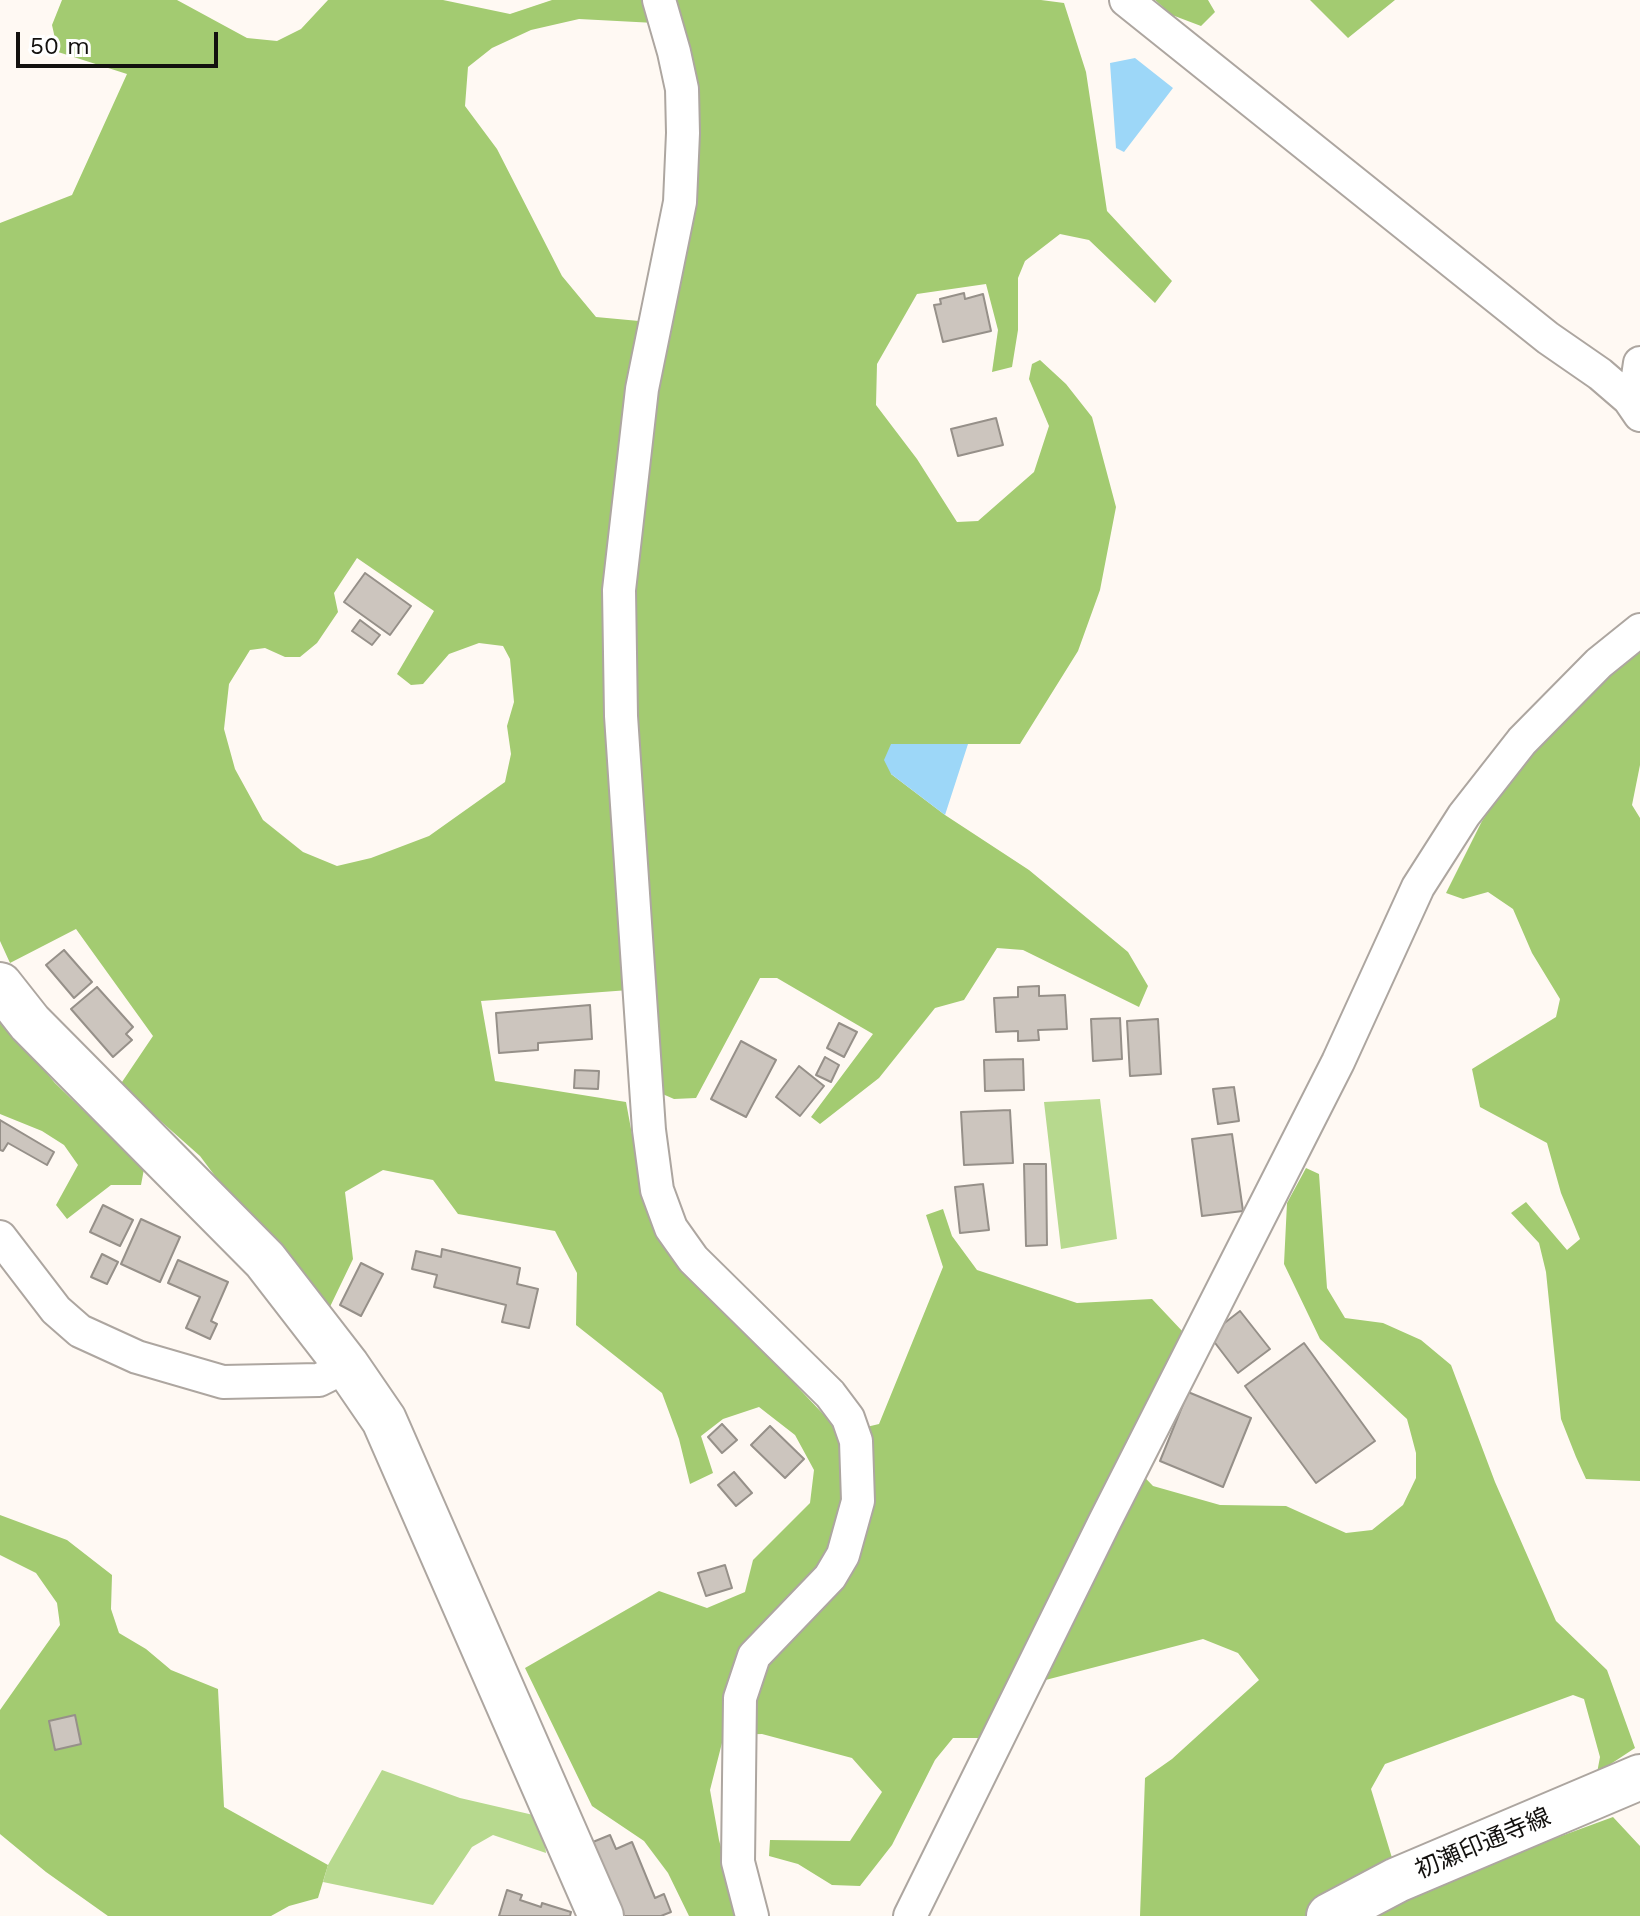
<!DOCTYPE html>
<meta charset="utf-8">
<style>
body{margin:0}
#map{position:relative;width:1640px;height:1916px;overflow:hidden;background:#fff9f3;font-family:"Work Sans",sans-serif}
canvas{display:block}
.scale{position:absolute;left:16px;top:32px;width:202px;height:36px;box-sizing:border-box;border:4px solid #13110f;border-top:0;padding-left:10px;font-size:24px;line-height:28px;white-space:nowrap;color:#13110f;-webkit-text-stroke:6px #fff;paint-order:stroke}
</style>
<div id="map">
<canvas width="1640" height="1916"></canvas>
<div class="scale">50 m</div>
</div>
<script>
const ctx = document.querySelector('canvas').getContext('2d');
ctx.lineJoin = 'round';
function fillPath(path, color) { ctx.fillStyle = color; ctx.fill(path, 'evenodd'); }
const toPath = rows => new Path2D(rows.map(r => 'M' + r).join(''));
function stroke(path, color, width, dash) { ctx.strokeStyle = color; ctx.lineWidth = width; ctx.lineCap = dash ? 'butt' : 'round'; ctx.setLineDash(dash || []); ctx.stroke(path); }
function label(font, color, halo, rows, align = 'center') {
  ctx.font = font + ' "Work Sans","Noto Sans JP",sans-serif'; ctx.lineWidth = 7; ctx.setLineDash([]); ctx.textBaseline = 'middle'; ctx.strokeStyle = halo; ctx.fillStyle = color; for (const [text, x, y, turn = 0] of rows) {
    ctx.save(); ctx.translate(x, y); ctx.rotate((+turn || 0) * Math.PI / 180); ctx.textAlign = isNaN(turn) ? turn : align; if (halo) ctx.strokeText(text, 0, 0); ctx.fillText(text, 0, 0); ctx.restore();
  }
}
const green = toPath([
 [1100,1099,1117,1239,1061,1249,1044,1102],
 [382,1770,460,1798,542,1817,546,1853,493,1835,472,1847,433,1905,323,1882,328,1865]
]);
const forest = toPath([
 [62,0,177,0,247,38,277,41,301,29,328,0,443,0,510,14,552,0,1041,0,1064,3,1086,72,1107,211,1172,281,1155,303,1089,240,1060,234,1025,261,1018,278,1018,330,1012,367,992,372,998,330,986,284,917,294,877,364,876,405,917,459,957,522,978,521,1034,472,1049,426,1029,379,1032,364,1040,360,1066,384,1092,417,1116,507,1100,590,1078,651,1020,744,891,744,891,774,945,815,1029,870,1128,952,1148,986,1139,1007,1023,950,997,948,964,1000,935,1008,879,1078,820,1124,811,1117,873,1034,777,978,760,978,696,1098,674,1099,658,1092,656,988,481,1001,495,1081,626,1102,646,1210,660,1241,841,1433,879,1424,943,1267,926,1215,943,1209,952,1236,977,1270,1077,1303,1152,1299,1184,1333,1129,1461,1153,1486,1220,1505,1286,1506,1346,1533,1372,1530,1403,1505,1416,1478,1416,1453,1407,1419,1320,1339,1284,1264,1287,1203,1306,1168,1319,1174,1327,1288,1345,1318,1383,1323,1421,1340,1451,1365,1495,1482,1556,1621,1607,1670,1635,1748,1597,1773,1600,1757,1584,1699,1573,1695,1385,1764,1371,1789,1403,1894,1613,1817,1640,1846,1640,1916,1140,1916,1145,1778,1172,1759,1259,1680,1238,1653,1203,1639,1011,1689,978,1738,953,1738,935,1760,892,1845,860,1886,832,1885,798,1864,769,1856,770,1840,850,1841,882,1792,852,1758,762,1734,724,1735,710,1790,719,1840,740,1916,689,1916,668,1873,644,1841,592,1806,525,1668,659,1591,707,1608,745,1592,753,1560,810,1503,814,1470,795,1435,759,1407,723,1419,701,1436,713,1473,690,1484,679,1439,662,1393,576,1325,577,1273,555,1231,458,1214,433,1180,383,1170,345,1192,353,1259,327,1313,248,1220,200,1156,120,1085,153,1036,76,929,10,963,0,941,0,223,72,195,127,74,58,52,52,25],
 [579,19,674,24,666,327,639,321,596,317,562,276,497,149,465,106,468,67,492,48,531,30],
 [357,558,434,611,397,674,411,685,423,684,449,654,479,643,503,646,510,659,514,702,507,726,511,754,505,782,429,836,371,858,337,866,303,852,263,820,235,769,224,729,229,684,250,650,265,648,285,657,300,657,317,643,338,612,334,593],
 [1155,0,1208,0,1215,12,1201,26,1172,15],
 [1310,0,1395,0,1348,38],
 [1640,648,1640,765,1632,805,1640,818,1640,1481,1586,1479,1576,1457,1561,1419,1546,1272,1539,1243,1511,1213,1526,1202,1567,1250,1580,1239,1561,1193,1547,1143,1480,1107,1472,1069,1556,1017,1560,999,1532,953,1513,909,1488,892,1463,899,1446,893,1482,821,1541,734],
 [0,1017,55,1083,144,1169,141,1185,111,1185,67,1219,56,1205,78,1165,64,1145,42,1131,0,1114],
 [0,1515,67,1540,112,1575,111,1609,119,1633,146,1649,171,1670,218,1689,224,1807,328,1865,318,1898,289,1906,271,1916,108,1916,46,1872,0,1834,0,1710,60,1625,57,1603,36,1573,0,1555]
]);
const water = toPath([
 [1135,58,1173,88,1124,152,1116,148,1110,63],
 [891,744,968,744,945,815,891,774,884,760]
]);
const building = toPath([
 [964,293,965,299,983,294,991,331,943,342,934,305,941,304,940,299,964,293],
 [996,418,1003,445,958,456,951,429,996,418],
 [365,573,411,606,390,635,344,602,365,573],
 [360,620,380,635,372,645,352,631,360,620],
 [64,950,92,982,74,998,46,965,64,950],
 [1039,986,1039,996,1065,995,1067,1029,1038,1030,1039,1040,1018,1041,1018,1031,996,1032,994,998,1018,997,1018,987,1039,986],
 [97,987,133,1027,126,1034,132,1040,113,1057,71,1009,97,987],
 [590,1005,592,1039,538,1043,538,1050,499,1053,496,1013,590,1005],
 [1120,1018,1122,1059,1093,1061,1091,1019,1120,1018],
 [1158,1019,1161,1074,1130,1076,1127,1021,1158,1019],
 [839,1023,857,1032,844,1057,827,1048,839,1023],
 [741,1041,776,1060,746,1117,711,1099,741,1041],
 [825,1057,839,1065,831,1082,816,1075,825,1057],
 [1023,1059,1024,1090,985,1091,984,1060,1023,1059],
 [799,1066,824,1086,800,1116,776,1097,799,1066],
 [575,1070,599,1071,598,1089,574,1088,575,1070],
 [1234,1087,1239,1121,1218,1124,1213,1089,1234,1087],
 [1010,1110,1013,1163,964,1165,961,1112,1010,1110],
 [0,1120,54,1152,47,1165,8,1143,3,1151,0,1150,0,1120],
 [1232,1134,1243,1211,1202,1216,1192,1139,1232,1134],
 [1024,1164,1046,1164,1047,1245,1026,1246,1024,1164],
 [983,1184,989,1230,960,1233,955,1187,983,1184],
 [103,1205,133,1220,120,1246,90,1232,103,1205],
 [141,1219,180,1237,160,1282,121,1264,141,1219],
 [442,1249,520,1268,517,1284,538,1289,529,1328,502,1322,506,1305,434,1287,437,1275,412,1269,416,1251,441,1257,442,1249],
 [102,1254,118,1262,107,1284,91,1277,102,1254],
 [178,1260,228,1282,211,1321,217,1324,210,1339,186,1328,200,1297,168,1283,178,1260],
 [361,1263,383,1274,361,1316,340,1305,361,1263],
 [1240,1311,1270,1349,1238,1373,1209,1335,1240,1311],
 [1304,1343,1375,1441,1316,1483,1245,1386,1304,1343],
 [1188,1392,1251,1418,1223,1487,1160,1461,1188,1392],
 [722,1424,737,1440,722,1453,708,1437,722,1424],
 [770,1426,804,1459,785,1478,751,1445,770,1426],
 [734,1472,752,1493,736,1506,718,1485,734,1472],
 [725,1565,732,1588,706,1596,698,1573,725,1565],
 [75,1715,81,1744,55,1750,49,1721,75,1715],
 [610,1835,616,1849,632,1842,655,1898,664,1894,671,1912,661,1916,618,1916,588,1844,610,1835],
 [507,1890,522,1895,520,1900,541,1907,542,1903,571,1912,570,1916,499,1916,507,1890]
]);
const street = toPath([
 [659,0,674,52,682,89,683,133,680,202,642,389,619,590,621,716,649,1130,657,1190,671,1228,693,1259,830,1394,848,1418,856,1441,858,1501,843,1555,830,1577,754,1656,740,1698,738,1862,752,1916],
 [1126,0,1458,266,1548,338,1600,374,1629,399,1640,415],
 [1629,399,1637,383,1640,363],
 [0,1237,56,1310,80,1331,137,1357,223,1382,319,1380,347,1366],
 [910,1916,1105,1521,1338,1062,1418,887,1464,815,1522,741,1599,663,1640,630]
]);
const secondary = toPath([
 [0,985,30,1023,265,1260,347,1366,384,1420,601,1916],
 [1329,1916,1397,1880,1640,1777]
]);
const streetNames = [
 ["初瀬印通寺線",1483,1844,-23]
];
fillPath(green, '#b7d98e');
fillPath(forest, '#a3cb71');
fillPath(water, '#9dd7f8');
fillPath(building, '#ccc5be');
stroke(building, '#969089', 2);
stroke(street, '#ada6a0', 36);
stroke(secondary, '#ada6a0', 48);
stroke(street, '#fff', 32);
stroke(secondary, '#fff', 44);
label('24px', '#13110f', '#fff', streetNames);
</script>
